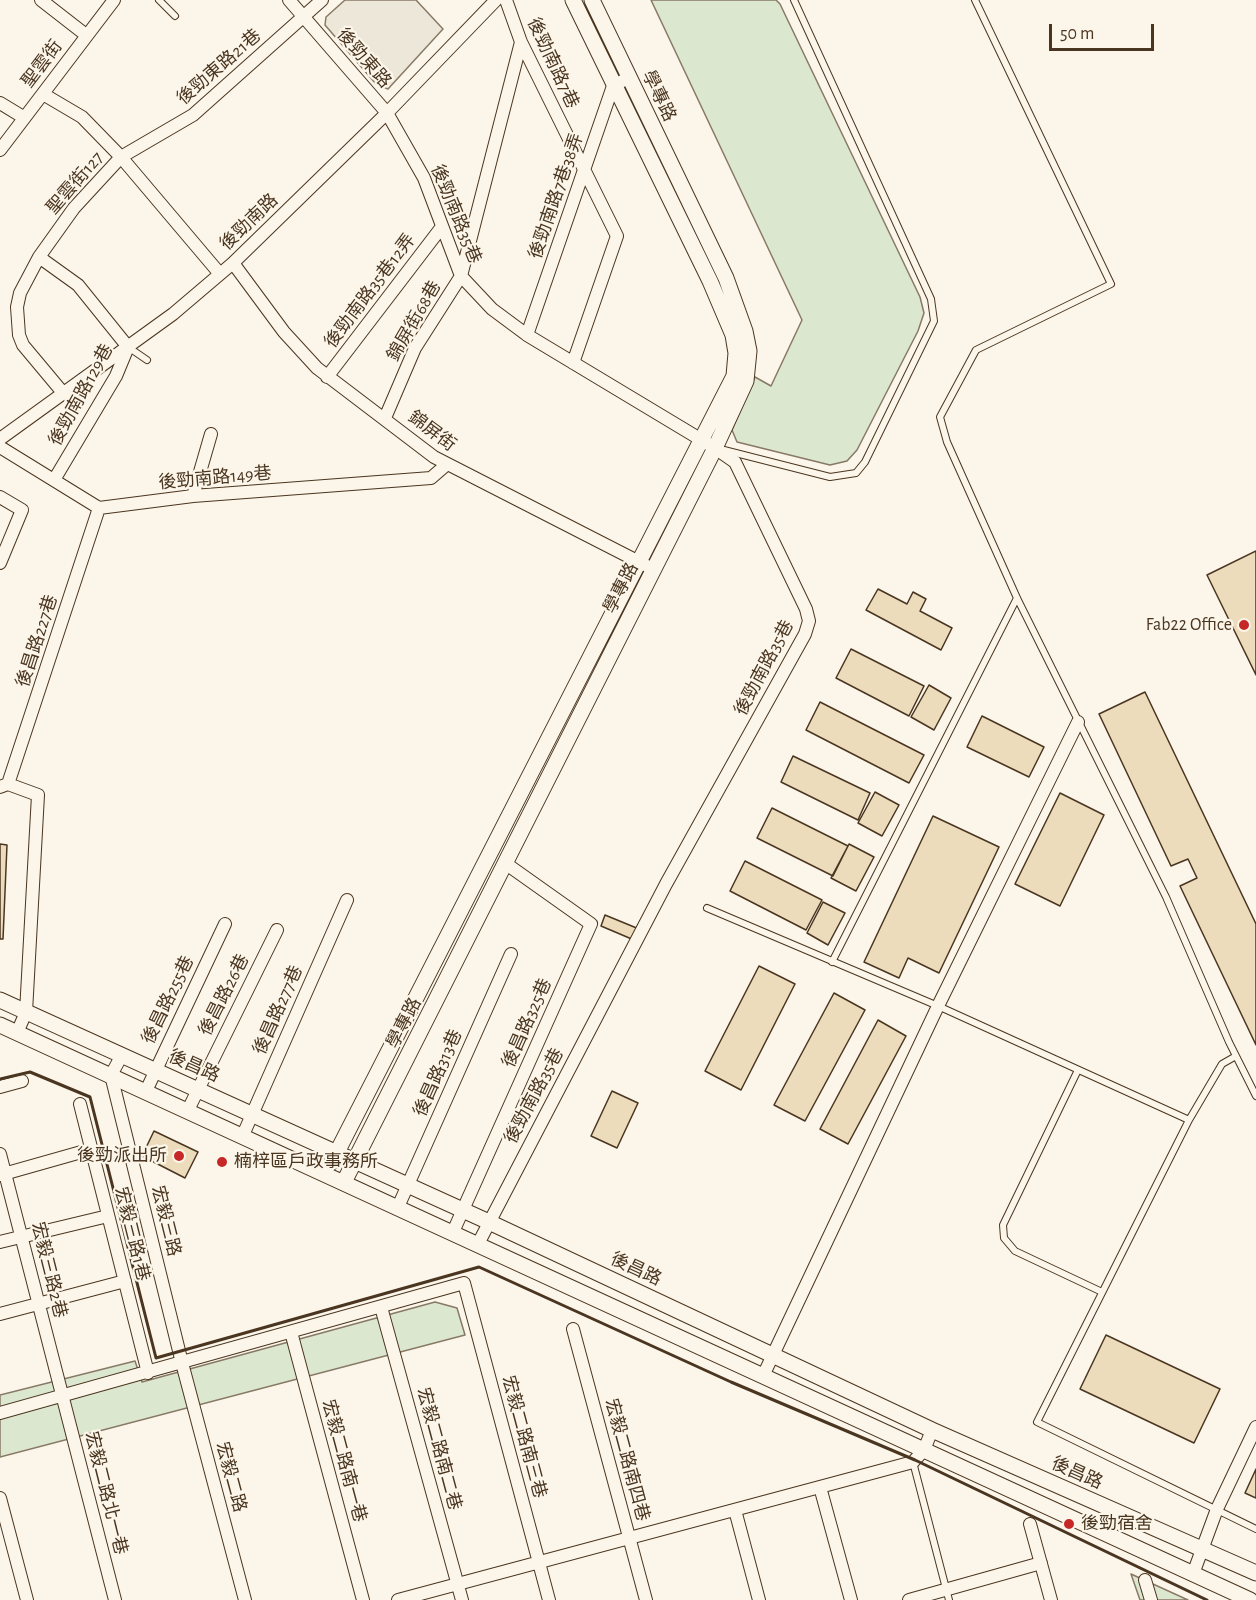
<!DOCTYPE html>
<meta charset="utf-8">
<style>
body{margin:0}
#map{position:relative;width:1256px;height:1600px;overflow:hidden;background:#fbf6e9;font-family:"Alegreya Sans",sans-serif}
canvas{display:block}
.scale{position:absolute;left:1049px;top:24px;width:105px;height:27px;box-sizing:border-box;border:3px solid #4a3520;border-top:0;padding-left:8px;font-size:18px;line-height:21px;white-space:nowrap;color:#4a3520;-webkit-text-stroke:4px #fbf6e9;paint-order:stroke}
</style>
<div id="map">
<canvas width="1256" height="1600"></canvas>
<div class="scale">50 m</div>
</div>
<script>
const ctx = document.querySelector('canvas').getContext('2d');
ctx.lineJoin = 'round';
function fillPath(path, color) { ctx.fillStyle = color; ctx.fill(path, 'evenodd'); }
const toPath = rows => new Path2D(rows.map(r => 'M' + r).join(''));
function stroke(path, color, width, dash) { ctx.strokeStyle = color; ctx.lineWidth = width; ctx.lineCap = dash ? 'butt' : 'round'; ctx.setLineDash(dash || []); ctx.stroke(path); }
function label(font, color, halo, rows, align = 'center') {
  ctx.font = font + ' "Alegreya Sans","Noto Sans TC",sans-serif'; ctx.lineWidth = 4.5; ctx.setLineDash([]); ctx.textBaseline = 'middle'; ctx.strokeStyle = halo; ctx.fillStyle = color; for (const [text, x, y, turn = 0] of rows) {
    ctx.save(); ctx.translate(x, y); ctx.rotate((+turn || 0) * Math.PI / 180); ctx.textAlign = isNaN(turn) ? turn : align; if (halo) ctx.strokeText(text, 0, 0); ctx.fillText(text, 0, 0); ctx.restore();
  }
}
const green = toPath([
 [651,0,776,0,780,4,920,297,924,313,918,331,857,450,847,461,830,465,737,442,732,430,755,377,771,386,802,320,651,0],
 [435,1302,457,1308,465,1335,0,1457,0,1395,135,1361,142,1382,435,1302],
 [1131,1574,1188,1600,1140,1600,1131,1574]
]);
const parking = toPath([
 [345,0,416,0,443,29,388,89,376,84,325,25,326,17,345,0]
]);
const building = toPath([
 [1256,551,1256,675,1207,575,1256,551],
 [878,589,907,604,913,592,926,599,920,611,952,628,941,650,866,610,878,589],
 [851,649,924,686,909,716,836,678,851,649],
 [929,685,951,698,934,730,911,717,929,685],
 [1145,692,1256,924,1256,1045,1180,886,1197,878,1188,859,1171,866,1099,714,1145,692],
 [820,702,924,755,909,783,806,730,820,702],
 [982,716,1044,747,1029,777,967,747,982,716],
 [793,756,870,793,858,820,781,782,793,756],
 [875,792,899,805,882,836,858,823,875,792],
 [1060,793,1104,815,1060,906,1015,884,1060,793],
 [772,808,848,846,833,876,757,838,772,808],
 [933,816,999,847,939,973,908,958,899,978,864,962,933,816],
 [0,844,7,845,3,939,0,939,0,844],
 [849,844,874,857,856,891,831,878,849,844],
 [745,861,822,900,806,930,730,891,745,861],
 [823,902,845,913,828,945,807,933,823,902],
 [605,915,639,929,634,940,601,926,605,915],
 [759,966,795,984,741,1090,705,1071,759,966],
 [834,993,865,1010,805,1121,774,1105,834,993],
 [878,1020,906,1036,848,1144,820,1129,878,1020],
 [612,1091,638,1103,617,1148,591,1136,612,1091],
 [154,1131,198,1152,185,1178,142,1156,154,1131],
 [1106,1335,1220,1389,1194,1443,1080,1389,1106,1335],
 [1256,1469,1256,1498,1245,1493,1256,1469]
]);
const service = toPath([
 [159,0,175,16],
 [975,0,1111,284,976,350,940,417,947,442,1017,598,1166,897,1229,1042,1256,1096],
 [128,347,147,360],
 [724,450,830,477,856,473,865,462,934,321,931,299,794,0],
 [707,908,938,1006,1189,1120,1037,1422,1256,1529],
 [832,962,1017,598],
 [1078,1070,1003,1225,1004,1238,1015,1251,1102,1292],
 [1189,1120,1222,1064,1236,1056],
 [913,1462,949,1600]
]);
const minor = toPath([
 [41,0,86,35],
 [289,0,387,113,424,178,461,276,492,309,527,335,715,448,735,462,806,609,809,621,805,634,666,884,478,1244],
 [506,0,521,42,617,236,573,363],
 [43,94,82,117,121,157,74,208,39,257,20,293,17,307,19,335,23,345,64,394],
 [0,103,23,117],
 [0,150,114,0],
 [39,257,78,285,128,347,116,376,54,480],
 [233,263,284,332,317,368,434,457,647,566],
 [220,274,121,157,193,115,322,0],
 [527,335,613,86,628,78],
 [327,377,441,228],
 [385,418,415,348,461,276,521,42],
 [0,439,173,314,233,263,387,113,496,0],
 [0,447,99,508,193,496,431,478,446,465],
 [193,496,211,434],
 [0,497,22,510,0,563],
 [8,784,38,795,26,1012,17,1033],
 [0,787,8,784,99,508],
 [122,1055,111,1075,182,1363,245,1600],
 [0,1087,22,1081],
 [146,1091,225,924],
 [80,1104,148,1373],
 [188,1110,277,930],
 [243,1135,347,900],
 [0,1154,115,1600],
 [0,1175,92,1149],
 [398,1207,511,954],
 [453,1232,591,924,505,863],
 [0,1242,108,1216],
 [381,1307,462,1600],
 [0,1314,125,1281],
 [573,1329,646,1600],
 [291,1332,363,1600],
 [763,1376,938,1006,1078,722],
 [0,1413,464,1283,549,1600],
 [820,1487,851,1600],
 [0,1498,27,1600],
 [735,1510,759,1600],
 [1030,1524,1051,1600],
 [1193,1574,1217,1509,1256,1427],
 [1145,1580,1151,1600],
 [398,1600,913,1462,924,1450,932,1430],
 [909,1600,1041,1563]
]);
const tertiary = toPath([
 [0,1000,489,1222,932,1430,1256,1573],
 [0,1025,1250,1600],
 [332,1162,734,376,736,353,733,335,710,281,573,0],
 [344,1182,715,448,746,381,749,351,745,331,726,278,592,0]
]);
const wall = toPath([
 [0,1079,30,1072,90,1097,156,1358,479,1267,731,1382,915,1460,1207,1600]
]);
const markers = [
 [1244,625,6,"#c62828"],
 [179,1156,6,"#c62828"],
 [222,1162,6,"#c62828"],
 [1069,1524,6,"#c62828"]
];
const streetNames = [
 ["後勁東路",364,58,49],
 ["後勁南路7巷",553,63,65],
 ["聖雲街",42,64,-53],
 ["後勁東路21巷",219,67,-41],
 ["學專路",659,96,64],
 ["聖雲街127",75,183,-49],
 ["後勁南路7巷38弄",556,196,-71],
 ["後勁南路35巷",456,214,68],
 ["後勁南路",249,222,-44],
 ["後勁南路35巷12弄",370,291,-53],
 ["錦屏街68巷",414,321,-60],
 ["後勁南路129巷",81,395,-61],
 ["錦屏街",432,431,37],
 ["後勁南路149巷",215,478,-5],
 ["學專路",621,588,-63],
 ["後昌路227巷",37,641,-72],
 ["後勁南路35巷",764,668,-62],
 ["後昌路26巷",224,995,-63],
 ["後昌路255巷",168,1000,-64],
 ["後昌路277巷",278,1010,-66],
 ["學專路",404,1023,-63],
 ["後昌路325巷",527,1023,-66],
 ["後昌路",194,1066,24],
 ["後昌路313巷",438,1073,-66],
 ["後勁南路35巷",534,1096,-62],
 ["宏毅三路",166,1221,76],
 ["宏毅三路1巷",132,1234,76],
 ["後昌路",636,1269,25],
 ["宏毅三路2巷",49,1270,76],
 ["宏毅二路南三巷",524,1437,75],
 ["宏毅二路南二巷",439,1449,75],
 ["宏毅二路南四巷",627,1460,75],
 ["宏毅二路南一巷",344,1461,75],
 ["後昌路",1077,1473,24],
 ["宏毅二路",231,1477,75],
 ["宏毅二路北一巷",106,1493,76]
];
const poiNames = [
 ["Fab22 Office",1232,625],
 ["後勁派出所",167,1156],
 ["楠梓區戶政事務所",234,1162,"left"],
 ["後勁宿舍",1081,1524,"left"]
];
fillPath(green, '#dce7d0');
stroke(green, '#887966', 1.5);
fillPath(parking, '#ede7d9');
stroke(parking, '#887966', 1.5);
fillPath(building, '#ecdcbc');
stroke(building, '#4a3520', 1.5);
stroke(service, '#4a3520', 8);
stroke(minor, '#4a3520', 14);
stroke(tertiary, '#4a3520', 17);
stroke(service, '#fbf6e9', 6);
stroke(minor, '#fbf6e9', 12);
stroke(tertiary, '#fbf6e9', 15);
stroke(wall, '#4a3520', 3);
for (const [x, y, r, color] of markers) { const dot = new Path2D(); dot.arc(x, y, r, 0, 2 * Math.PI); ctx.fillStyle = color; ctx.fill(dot); stroke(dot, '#fbf6e9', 2); }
label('18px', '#4a3520', '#fbf6e9', streetNames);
label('18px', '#4a3520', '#fbf6e9', poiNames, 'right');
</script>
